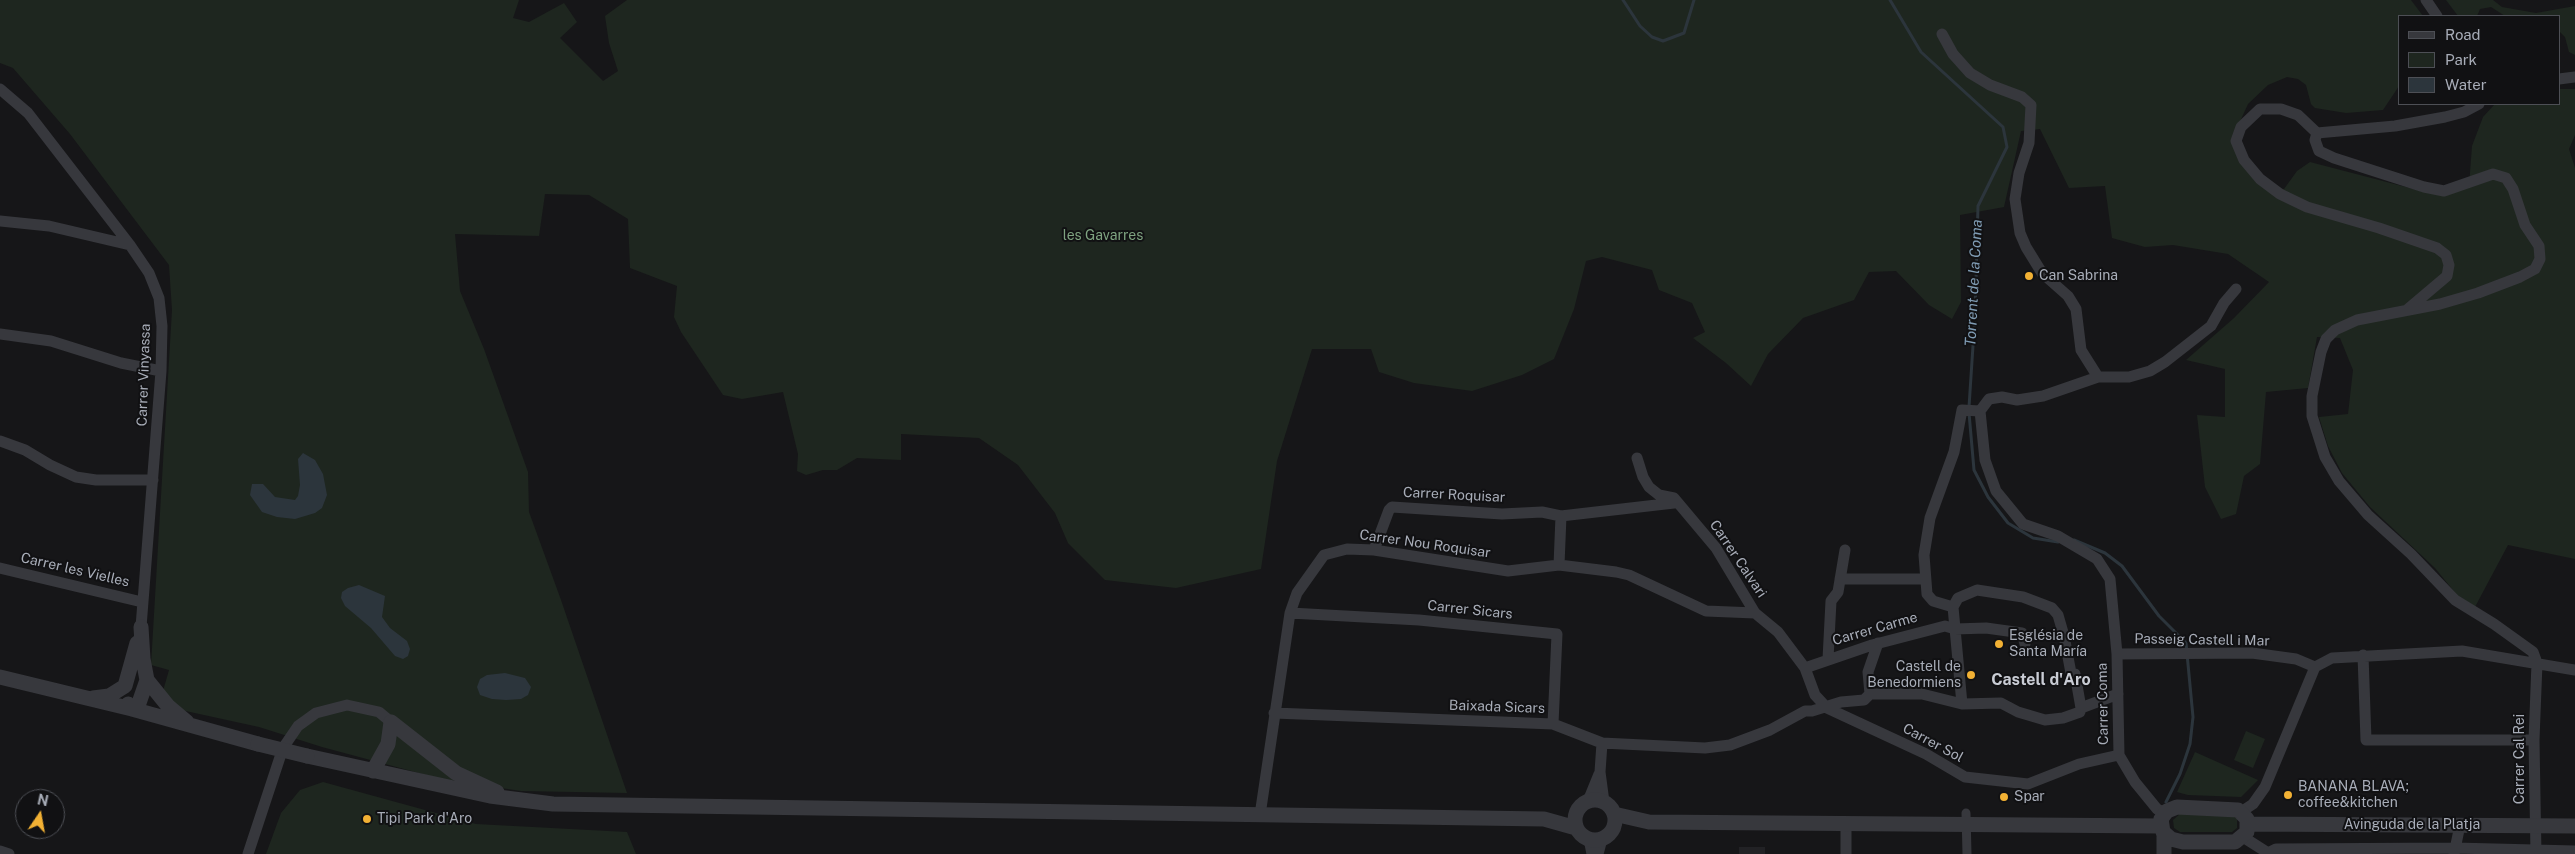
<!DOCTYPE html>
<meta charset="utf-8">
<style>
body{margin:0}
#map{position:relative;width:2575px;height:854px;overflow:hidden;background:#161618;font-family:"Public Sans",sans-serif}
canvas{display:block}
.legend{position:absolute;left:2398px;top:15px;width:162px;height:90px;box-sizing:border-box;background:#111113;border:1px solid #4d4f55;margin:0;padding:6px 9px;list-style:none;font-size:15px;color:#a8adb8}
.legend li{display:flex;align-items:center;gap:10px;height:25px}
.legend b{width:25px;border:1px solid #4d4f55}
.north{position:absolute;left:15px;top:789px;width:50px;height:50px;box-sizing:border-box;background:#111113;border:1px solid #4d4f55;border-radius:50%;rotate:12deg;font-size:14px;font-weight:700;line-height:20px;text-align:center;color:#a8adb8}
.north::after{content:'';display:block;margin:auto;width:18px;height:22px;background:#f2b134;clip-path:polygon(50% 0,100% 100%,50% 72%,0 100%)}
</style>
<div id="map">
<canvas width="2575" height="854"></canvas>
<ul class="legend">
<li><b style="height:6px;background:#37383d"></b>Road</li>
<li><b style="height:14px;background:#1e261f"></b>Park</li>
<li><b style="height:14px;background:#2c353c"></b>Water</li>
</ul>
<div class="north">N</div>
</div>
<script>
const ctx = document.querySelector('canvas').getContext('2d');
ctx.lineJoin = 'round';
function fillPath(path, color) { ctx.fillStyle = color; ctx.fill(path, 'evenodd'); }
const toPath = rows => new Path2D(rows.map(r => 'M' + r).join(''));
function stroke(path, color, width, dash) { ctx.strokeStyle = color; ctx.lineWidth = width; ctx.lineCap = dash ? 'butt' : 'round'; ctx.setLineDash(dash || []); ctx.stroke(path); }
function label(font, color, halo, rows, align = 'center') {
  ctx.font = font + ' "Public Sans",sans-serif'; ctx.lineWidth = 4; ctx.setLineDash([]); ctx.textBaseline = 'middle'; ctx.strokeStyle = halo; ctx.fillStyle = color; for (const [text, x, y, turn = 0] of rows) {
    ctx.save(); ctx.translate(x, y); ctx.rotate((+turn || 0) * Math.PI / 180); ctx.textAlign = isNaN(turn) ? turn : align; if (halo) ctx.strokeText(text, 0, 0); ctx.fillText(text, 0, 0); ctx.restore();
  }
}
const built = toPath([
 [1739,847,1765,847,1765,854,1739,854]
]);
const green = toPath([
 [0,0,519,0,513,18,529,22,564,3,577,22,560,38,603,81,618,71,609,43,605,16,627,0,2411,0,2423,16,2399,16,2399,86,2383,110,2346,113,2315,108,2311,104,2306,85,2298,79,2287,77,2268,85,2248,104,2232,139,2266,188,2284,189,2297,171,2310,162,2425,192,2469,186,2472,146,2483,117,2494,105,2559,104,2559,89,2575,89,2575,135,2569,149,2575,168,2575,559,2508,545,2475,607,2457,595,2435,568,2370,507,2342,473,2328,446,2319,417,2348,414,2353,370,2340,338,2317,337,2308,388,2266,392,2260,464,2244,476,2236,514,2221,519,2205,487,2197,415,2225,417,2225,369,2186,360,2234,318,2269,282,2228,254,2173,245,2145,247,2112,238,2105,186,2069,188,2040,129,2021,131,2004,207,1960,215,1961,302,1952,319,1929,305,1896,271,1869,272,1854,300,1803,318,1768,354,1751,386,1726,363,1693,338,1705,332,1692,303,1659,290,1652,270,1602,257,1586,261,1574,309,1554,359,1522,375,1472,391,1414,383,1379,372,1371,349,1312,349,1277,461,1261,569,1176,588,1105,580,1068,543,1055,513,1018,465,979,438,901,434,901,460,857,458,837,470,823,470,806,475,797,471,798,454,783,392,742,399,723,395,681,332,674,317,677,286,630,268,628,219,589,195,545,194,539,236,455,234,460,291,484,349,528,472,529,512,561,600,627,793,521,791,441,779,322,747,259,727,181,710,163,691,169,670,151,665,172,310,169,265,70,134,13,68,0,63],
 [2446,0,2493,0,2502,7,2536,13,2575,6,2575,55,2569,52,2565,37,2559,31,2559,16,2505,16,2491,7,2480,9,2477,16,2458,16],
 [2246,731,2265,739,2253,768,2234,760],
 [2195,752,2258,780,2241,797,2188,795,2177,792],
 [323,782,476,824,627,832,636,854,266,854,281,813,300,790],
 [2182,812,2230,813,2237,819,2237,828,2232,832,2180,832,2174,828,2173,820]
]);
const water = toPath([
 [303,453,315,460,323,474,327,495,322,508,315,513,295,519,277,517,262,512,250,495,252,484,263,484,275,497,295,500,298,496,300,485,298,459],
 [359,585,385,596,382,617,390,628,407,641,410,649,408,656,403,659,395,656,371,628,345,606,341,598,342,592,348,588],
 [505,673,525,678,531,687,528,695,521,699,506,700,492,699,480,695,477,687,480,679,487,675]
]);
const stream = toPath([
 [1623,0,1640,26,1652,37,1663,41,1684,33,1694,0],
 [1890,0,1921,52,2003,127,2007,147,1978,206,1975,315,1969,407],
 [1969,413,1974,470,1988,497,2008,523,2033,538,2058,542],
 [2074,540,2105,553,2122,566,2159,616,2186,643,2193,717,2190,744,2180,774,2166,802]
]);
const pedestrian = toPath([
 [1966,813,1967,854]
]);
const minor = toPath([
 [2426,0,2437,16],
 [1942,34,1953,54,1970,73,1990,85,2022,97,2031,105,2029,143,2019,173,2015,199,2020,233,2026,247,2042,273,2068,296,2076,309,2081,350,2098,377],
 [2559,79,2575,77],
 [0,89,28,113,130,245,149,273,159,298,162,326,161,371,141,627],
 [2479,104,2464,112,2445,117,2395,126,2317,133,2315,140,2319,151,2334,158,2424,187,2444,191,2493,174,2506,178,2513,189,2525,225,2539,246,2540,259,2535,269,2520,277,2478,293,2440,304,2357,320,2335,330,2326,339,2321,352,2312,396,2312,416,2325,457,2339,481,2368,515,2411,554,2455,600,2494,624,2533,652,2537,663,2534,740,2536,854],
 [2317,133,2298,115,2281,109,2260,109,2241,127,2236,141,2244,160,2260,179,2280,194,2307,207,2379,228,2437,248,2446,255,2449,265,2447,276,2408,309],
 [0,221,49,226,130,245],
 [0,334,51,341,121,363,161,371],
 [0,441,25,450,50,465,76,477,96,480,153,480],
 [1637,458,1643,477,1649,487,1659,495,1674,498,1716,548,1755,613,1778,632,1805,668,1815,695,1827,708,1926,754,1965,777,2028,784,2079,764,2119,755],
 [1374,550,1389,510,1392,507,1502,514,1542,512,1561,516,1674,503],
 [1559,565,1561,516],
 [0,568,142,602],
 [1840,579,1925,579],
 [1953,607,1933,601,1927,594,1924,555,1930,518,1954,452,1962,410,1980,411],
 [1290,613,1419,620,1557,634,1553,724],
 [2117,654,2252,653,2296,659,2315,667],
 [2363,655,2366,740,2534,740],
 [1828,659,1831,601,1838,592,1845,550],
 [1805,668,1872,645,1945,626,1955,629,1986,628,2022,633,2025,644],
 [1870,694,1868,672,1878,643],
 [1962,704,1953,607,1958,598,1977,590,2023,597,2052,608,2058,615,2064,636,2071,673,2075,674,2081,708],
 [1274,713,1553,724,1602,743,1705,748,1730,745,1770,730,1805,711,1812,711,1841,702,1864,700,1870,694,1922,694,1962,704,2001,703,2018,712,2045,720,2063,718,2080,712,2081,708,2118,694],
 [1602,743,1600,772,1604,802],
 [1588,801,1599,774],
 [2241,812,2253,804,2265,787,2315,667,2332,658,2462,651,2575,670],
 [2165,813,2157,809,2135,782,2119,755,2117,654,2110,579,2097,559,2058,536,2023,524,1996,491,1985,460,1980,411,1989,399,2002,397,2017,400,2043,396,2098,377,2129,377,2150,371,2165,362,2211,326,2224,303,2236,289],
 [1260,815,1290,613,1297,593,1324,555,1347,549,1374,550,1508,571,1559,565,1616,572,1629,575,1706,611,1755,613],
 [1846,824,1846,854],
 [2243,837,2268,853],
 [1589,839,1592,854],
 [0,851,9,854],
 [2268,853,2276,849,2455,848,2575,851],
 [248,854,283,748,298,726,316,713,347,705,379,712,391,722],
 [1598,854,1602,839],
 [2454,854,2460,825]
]);
const tertiary = toPath([
 [141,627,143,659,147,680,168,706,187,722],
 [0,677,132,709,258,744],
 [93,698,109,696,125,686,137,643],
 [128,704,132,709,139,703,147,680],
 [307,756,490,796,553,804,1544,819,1576,828],
 [373,771,388,744,391,722,456,773,497,792],
 '1575 820a20 20 0 1 1 40 0a20 20 0 1 1-40 0Z',
 [2177,807,2238,810,2247,819,2247,832,2235,842,2183,842,2171,839,2163,832,2161,819,2167,811,2177,807],
 [1614,814,1649,822,2161,826],
 [2248,824,2575,826],
 [2164,834,2164,854]
]);
const tertiaryBridge = toPath([
 [258,744,307,756]
]);
const markers = [
 [2029,276,5,"#f2b134"],
 [1999,644,5,"#f2b134"],
 [1971,675,5,"#f2b134"],
 [2288,795,5,"#f2b134"],
 [2004,797,5,"#f2b134"],
 [367,819,5,"#f2b134"]
];
const parkNames = [
 ["les Gavarres",1103,236]
];
const poiNames = [
 ["Can Sabrina",2039,276],
 ["Església de",2009,636],
 ["Santa María",2009,652],
 ["Castell de",1961,667,"right"],
 ["Benedormiens",1961,683,"right"],
 ["BANANA BLAVA;",2298,787],
 ["coffee&kitchen",2298,803],
 ["Spar",2014,797],
 ["Tipi Park d'Aro",377,819]
];
const streetNames = [
 ["Carrer Vinyassa",144,375,-88],
 ["Carrer Roquisar",1454,495,3],
 ["Carrer Nou Roquisar",1425,544,8],
 ["Carrer Calvari",1738,559,56],
 ["Carrer les Vielles",75,570,13],
 ["Carrer Sicars",1470,610,6],
 ["Carrer Carme",1875,629,-16],
 ["Passeig Castell i Mar",2202,640,1],
 ["Carrer Coma",2103,704,-91],
 ["Baixada Sicars",1497,707,2],
 ["Carrer Sol",1933,743,28],
 ["Carrer Cal Rei",2520,759,-90],
 ["Avinguda de la Platja",2412,825]
];
const waterNames = [
 ["Torrent de la Coma",1974,283,-87]
];
const quarterNames = [
 ["Castell d'Aro",2041,680]
];
fillPath(built, '#222225');
fillPath(green, '#1e261f');
fillPath(water, '#2c353c');
stroke(stream, '#2c353c', 3);
stroke(pedestrian, '#37383d', 9);
stroke(minor, '#37383d', 11);
stroke(tertiary, '#37383d', 15);
stroke(tertiaryBridge, '#37383d', 15);
for (const [x, y, r, color] of markers) { const dot = new Path2D(); dot.arc(x, y, r, 0, 2 * Math.PI); ctx.fillStyle = color; ctx.fill(dot); stroke(dot, '#111113', 2); }
label('14px', '#7fa381', '#111113', parkNames);
label('14px', '#a8adb8', '#111113', poiNames, 'left');
label('14px', '#a8adb8', '#111113', streetNames);
label('italic 15px', '#7f9bb3', '#111113', waterNames);
label('bold 16px', '#c9ccd4', '#111113', quarterNames);
</script>
